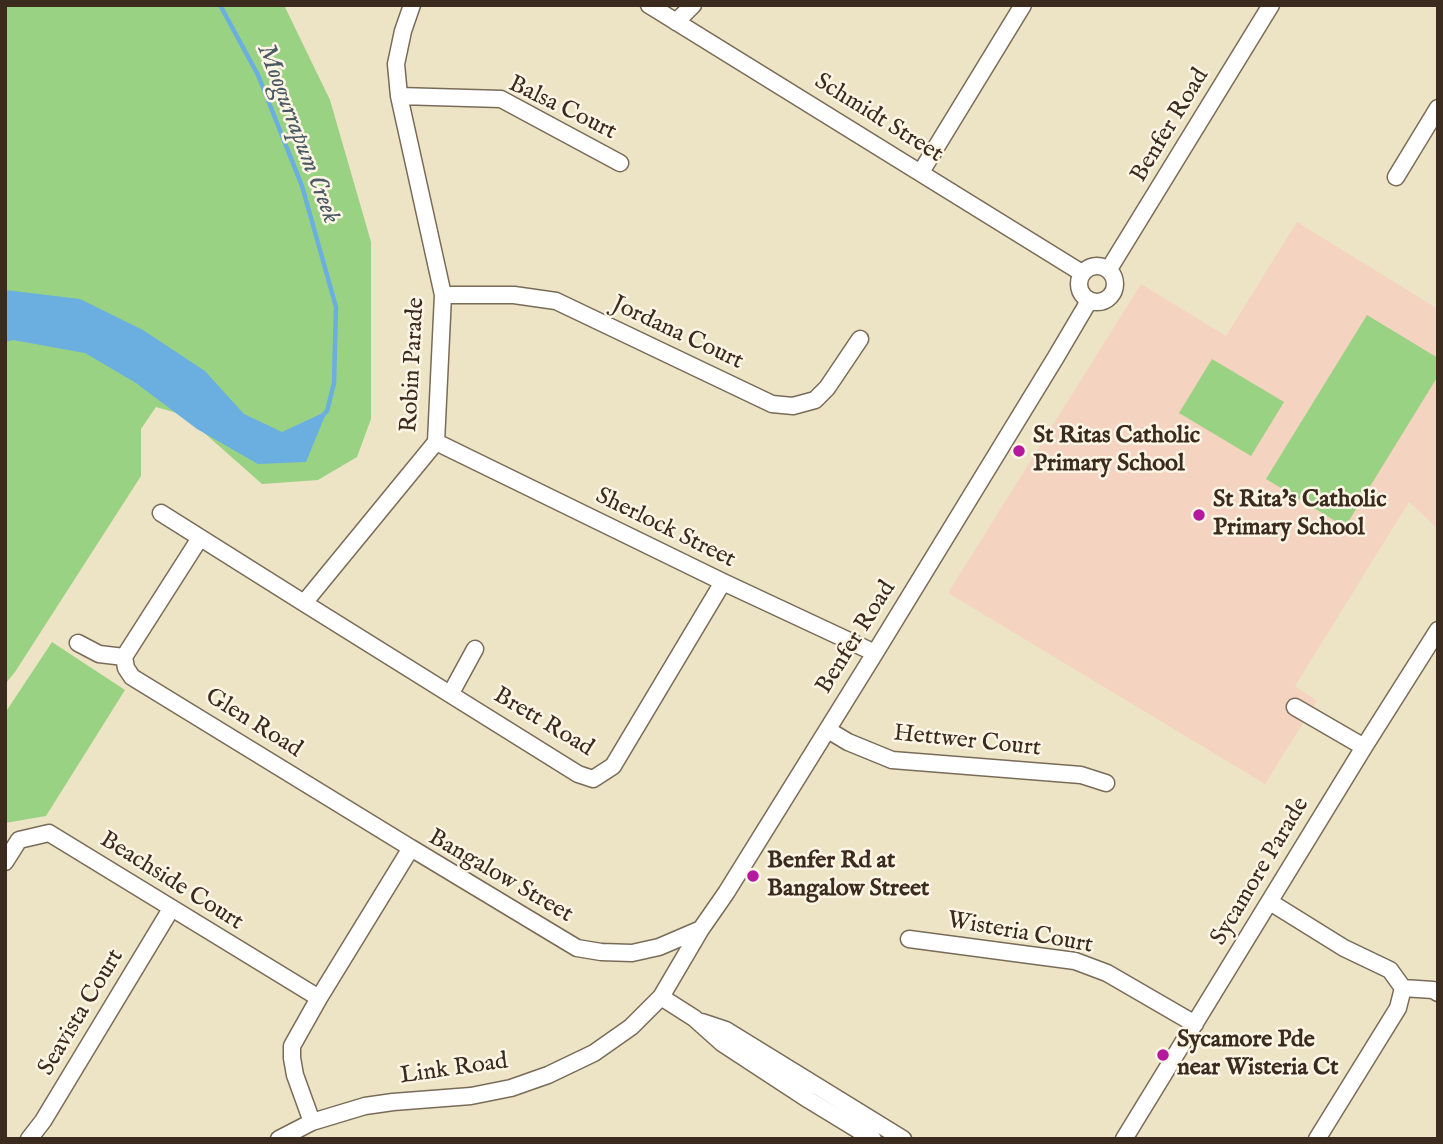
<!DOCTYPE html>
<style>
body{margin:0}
#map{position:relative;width:1443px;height:1144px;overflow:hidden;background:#ede4c5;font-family:"IM FELL English",serif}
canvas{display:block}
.frame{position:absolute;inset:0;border:7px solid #3b2a1e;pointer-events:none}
</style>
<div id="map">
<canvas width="1443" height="1144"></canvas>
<div class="frame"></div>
</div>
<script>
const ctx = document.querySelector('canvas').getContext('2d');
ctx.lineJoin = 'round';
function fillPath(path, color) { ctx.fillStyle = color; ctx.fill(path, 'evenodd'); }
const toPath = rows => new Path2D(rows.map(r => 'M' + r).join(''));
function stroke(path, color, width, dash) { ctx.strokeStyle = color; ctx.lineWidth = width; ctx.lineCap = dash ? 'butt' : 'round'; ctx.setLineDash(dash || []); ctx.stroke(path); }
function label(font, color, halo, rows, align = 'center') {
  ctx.font = font + ' "IM FELL English",serif'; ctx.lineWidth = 5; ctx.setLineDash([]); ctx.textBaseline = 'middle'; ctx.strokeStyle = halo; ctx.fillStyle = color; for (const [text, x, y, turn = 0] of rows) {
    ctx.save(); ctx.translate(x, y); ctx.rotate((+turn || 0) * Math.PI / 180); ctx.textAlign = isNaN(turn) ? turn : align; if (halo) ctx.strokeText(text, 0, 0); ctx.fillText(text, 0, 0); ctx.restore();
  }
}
const built = toPath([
 [1297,222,1438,309,1438,529,1409,502,1295,686,1317,701,1265,784,948,593,1141,284,1226,336]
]);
const green = toPath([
 [5,5,284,5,330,100,371,242,371,419,357,457,318,480,262,484,184,415,156,407,141,429,141,476,15,672,5,684],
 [1367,315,1438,358,1438,376,1345,527,1266,479],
 [1212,359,1284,402,1251,456,1179,413],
 [52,642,125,690,46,816,5,823,5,713]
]);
const water = toPath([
 [5,290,80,299,143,330,205,371,244,414,282,432,327,411,306,462,258,464,197,429,136,383,85,353,13,340,5,342]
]);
const stream = toPath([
 [220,5,258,75,302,186,336,307,334,383,327,411,324,414]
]);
const minor = toPath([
 [649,5,1082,273],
 [676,22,693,5],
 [399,96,501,99,620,163],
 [921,172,1023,5],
 [1396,177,1438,108],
 '1079 284a18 18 0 1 1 36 0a18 18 0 1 1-36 0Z',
 [1109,269,1271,5],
 [443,295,514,295,556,301,772,404,793,406,815,400,827,388,860,339],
 [436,442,723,582,875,653],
 [161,513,304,603,436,442,443,295,399,96,396,64,403,31,412,5],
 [304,603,578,774,593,779,613,766,723,582],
 [78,643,99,654,124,657,126,668,132,677,411,848],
 [124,657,200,538],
 [451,693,475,649],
 [1295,707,1364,747],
 [828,730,848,742,892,760,1081,775,1106,783],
 [5,862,19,840,49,833,319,998],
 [1270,902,1344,948,1390,970,1403,988,1398,1008,1317,1139],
 [909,939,1075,961,1107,973,1195,1024],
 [1403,988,1433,990,1438,993],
 [661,997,694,1018,722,1043,809,1100,873,1139],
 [702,1022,726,1030,903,1139],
 [312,1122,295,1075,292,1058,292,1046,319,998,411,848,577,948,601,952,632,953,659,947,701,929],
 [29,1139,43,1121,171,909],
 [279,1139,312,1122,365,1106,393,1102,471,1096,511,1088,548,1075,594,1053,631,1027,661,997,701,929,726,893,875,653,1056,357,1089,301],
 [1124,1139,1364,747,1438,630]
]);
const markers = [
 [1019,451,7,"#b5179e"],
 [1199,515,7,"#b5179e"],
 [753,876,7,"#b5179e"],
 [1163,1055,7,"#b5179e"]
];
const streetNames = [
 ["Balsa Court",562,109,26],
 ["Schmidt Street",878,119,32],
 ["Benfer Road",1171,126,-59],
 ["Jordana Court",677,334,25],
 ["Robin Parade",414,365,-87],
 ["Sherlock Street",665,529,26],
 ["Benfer Road",857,638,-58],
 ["Brett Road",543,723,31],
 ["Glen Road",253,724,32],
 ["Hettwer Court",967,742,6],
 ["Sycamore Parade",1261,872,-59],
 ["Bangalow Street",500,877,30],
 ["Beachside Court",171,882,32],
 ["Wisteria Court",1020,934,10],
 ["Seavista Court",82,1013,-59],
 ["Link Road",454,1070,-8]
];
const poiNames = [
 ["St Ritas Catholic",1033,437],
 ["Primary School",1033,465],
 ["St Rita's Catholic",1213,501],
 ["Primary School",1213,529],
 ["Benfer Rd at",767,862],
 ["Bangalow Street",767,890],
 ["Sycamore Pde",1177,1041],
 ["near Wisteria Ct",1177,1069]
];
const waterNames = [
 ["Moogurrapum Creek",297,134,69]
];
fillPath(built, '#f4d3c0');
fillPath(green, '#9ad284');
fillPath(water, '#6aafe0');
stroke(stream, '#6aafe0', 4.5);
stroke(minor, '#796b58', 19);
stroke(minor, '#fff', 16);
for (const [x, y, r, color] of markers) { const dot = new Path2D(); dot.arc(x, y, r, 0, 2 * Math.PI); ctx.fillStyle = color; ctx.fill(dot); stroke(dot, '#fcf5e5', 2.5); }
label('24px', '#3b2a1e', '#fcf5e5', streetNames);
label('bold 24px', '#3b2a1e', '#fcf5e5', poiNames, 'left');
label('italic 26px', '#4b5962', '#fcf5e5', waterNames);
</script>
